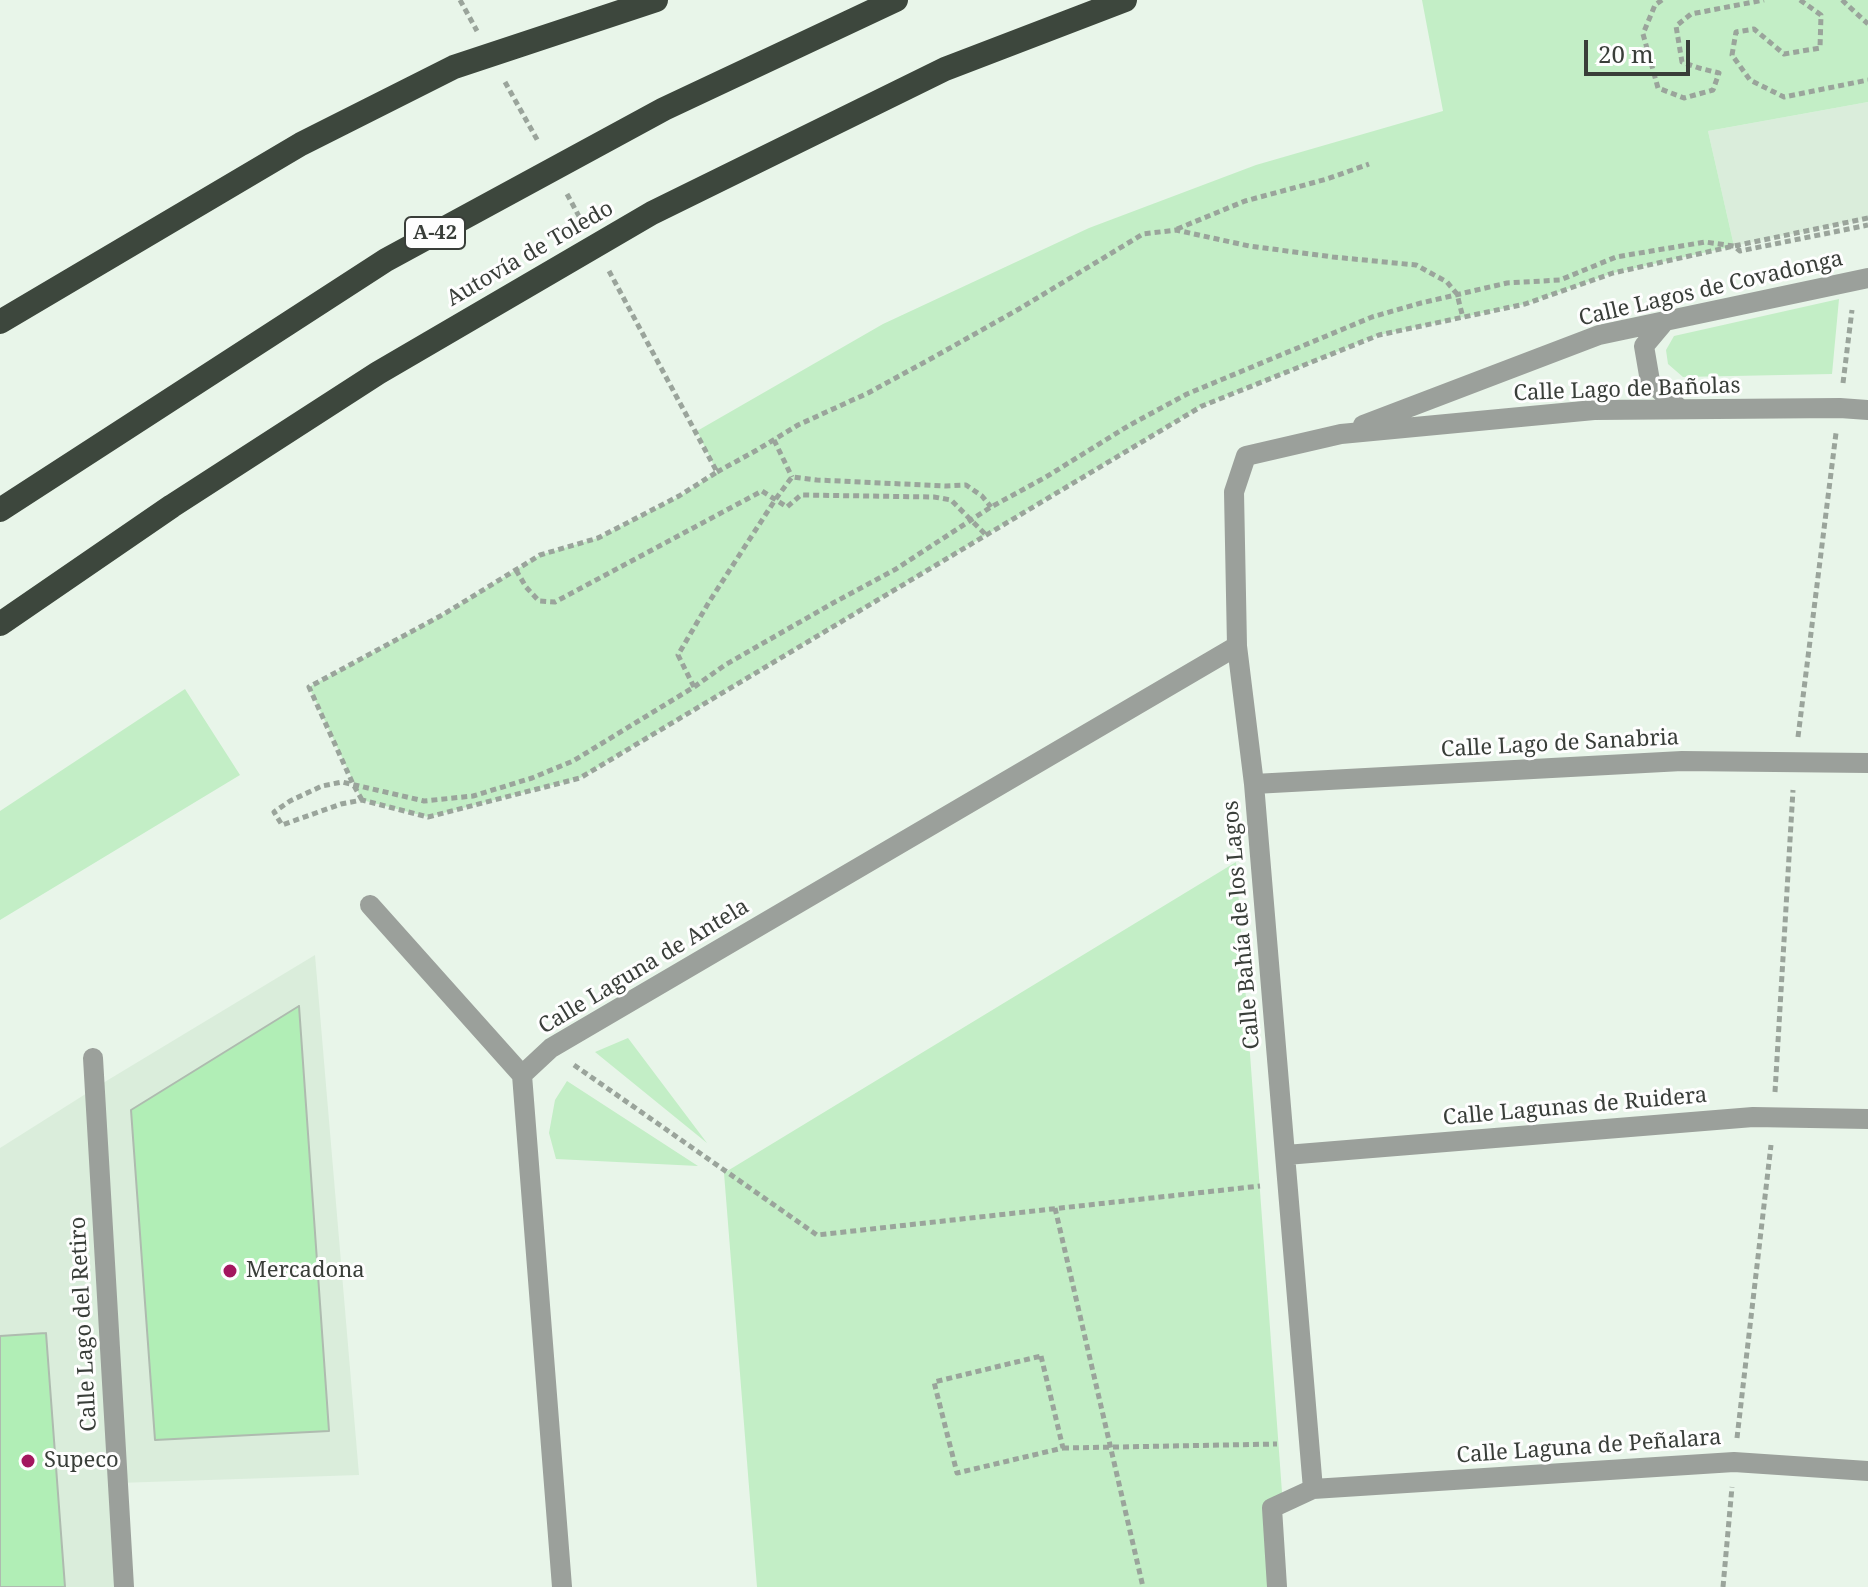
<!DOCTYPE html>
<meta charset="utf-8">
<style>
body{margin:0}
#map{position:relative;width:1868px;height:1587px;overflow:hidden;background:#e8f5e9;font-family:"Noto Serif",serif}
canvas{display:block}
.scale{position:absolute;left:1584px;top:40px;width:106px;height:36px;box-sizing:border-box;border:4px solid #393e39;border-top:0;padding-left:10px;font-size:24px;line-height:28px;white-space:nowrap;color:#393e39;-webkit-text-stroke:6px #fefefe;paint-order:stroke}
</style>
<div id="map">
<canvas width="1868" height="1587"></canvas>
<div class="scale">20 m</div>
</div>
<script>
const ctx = document.querySelector('canvas').getContext('2d');
ctx.lineJoin = 'round';
function fillPath(path, color) { ctx.fillStyle = color; ctx.fill(path, 'evenodd'); }
const toPath = rows => new Path2D(rows.map(r => 'M' + r).join(''));
function stroke(path, color, width, dash) { ctx.strokeStyle = color; ctx.lineWidth = width; ctx.lineCap = dash ? 'butt' : 'round'; ctx.setLineDash(dash || []); ctx.stroke(path); }
function label(font, color, halo, rows, align = 'center') {
  ctx.font = font + ' "Noto Serif",serif'; ctx.lineWidth = 6; ctx.setLineDash([]); ctx.textBaseline = 'middle'; ctx.strokeStyle = halo; ctx.fillStyle = color; for (const [text, x, y, turn = 0] of rows) {
    ctx.save(); ctx.translate(x, y); ctx.rotate((+turn || 0) * Math.PI / 180); ctx.textAlign = isNaN(turn) ? turn : align; if (halo) ctx.strokeText(text, 0, 0); ctx.fillText(text, 0, 0); ctx.restore();
  }
}
const built = toPath([
 [1868,102,1868,218,1734,246,1708,131],
 [315,955,359,1475,118,1483,125,1587,0,1587,0,1148,103,1083]
]);
const green = toPath([
 [1422,0,1868,0,1868,102,1708,131,1734,246,1613,273,1525,304,1379,335,1202,406,580,778,428,817,362,800,309,687,444,614,540,555,598,538,680,496,717,472,697,431,883,324,1089,228,1256,165,1443,111],
 [1839,299,1832,374,1683,377,1668,364,1666,350,1674,336],
 [185,689,240,775,0,920,0,811],
 [1236,862,1283,1506,1269,1587,757,1587,724,1173],
 [628,1038,707,1143,595,1052],
 [567,1081,698,1166,556,1159,549,1133,555,1100]
]);
const building = toPath([
 [299,1006,329,1431,155,1440,131,1110,299,1006],
 [46,1333,65,1587,0,1587,0,1336,46,1333]
]);
const path = toPath([
 [460,0,477,31],
 [1662,0,1655,5,1643,34,1658,88,1684,98,1713,90,1719,73,1699,68,1682,62,1676,26,1691,14,1764,0],
 [1800,0,1821,15,1820,48,1784,54,1754,29,1736,32,1732,55,1750,80,1784,97,1868,80],
 [1842,0,1868,24],
 [505,82,539,143],
 [567,194,581,220],
 [1868,218,1734,246,1613,273,1525,304,1379,335,1202,406,580,778,428,817,362,800,341,804,282,825,274,812,290,801,322,786,342,782,424,801,473,796,532,778,573,761,694,687,725,665,833,603,896,569,991,507,1046,477,1128,426,1187,394,1372,317,1421,303,1507,283,1560,280,1616,257,1705,242,1734,246,1740,251,1868,225],
 [1177,229,1245,201,1327,179,1369,164],
 [1843,383,1852,310],
 [774,440,792,477],
 [717,472,757,450,798,425,868,393,934,357,1019,309,1143,234,1176,230,1249,246,1333,257,1416,265,1447,282,1457,294,1463,318],
 [516,570,526,587,539,601,555,602,762,491,787,507,801,495,934,497,951,500,986,535],
 [694,687,678,655,709,602,775,500,792,477,817,480,946,486,966,485,982,496,991,507],
 [1798,737,1836,433],
 [362,800,353,784,309,687,444,614,540,555,598,538,679,496,717,472,609,271],
 [574,1065,817,1235,1260,1186],
 [1775,1092,1793,790],
 [1055,1208,1143,1587],
 [1041,1356,1063,1448,957,1473,934,1382,1041,1356],
 [1737,1438,1771,1145],
 [1063,1448,1277,1444],
 [1723,1587,1732,1487]
]);
const minor = toPath([
 [1665,321,1644,346,1650,381,1680,409],
 [1363,425,1599,335,1868,278],
 [1254,784,1682,761,1868,763],
 [370,905,522,1075],
 [93,1058,124,1587],
 [1286,1155,1753,1117,1868,1119],
 [1313,1489,1254,784,1237,646,1234,492,1246,456,1341,434,1594,410,1840,408,1868,410],
 [562,1587,522,1075,551,1048,1237,646],
 [1277,1587,1272,1508,1313,1489,1734,1462,1868,1471]
]);
const highway = toPath([
 [0,322,301,144,454,67,656,0],
 [0,510,386,260,664,109,896,0],
 [0,624,172,506,378,373,652,213,945,69,1125,0]
]);
const markers = [
 [230,1271,8,"#a3175e"],
 [28,1461,8,"#a3175e"]
];
const shields = [
 [435,233,60]
];
const shieldNames = [
 ["A-42",435,233]
];
const streetNames = [
 ["Autovía de Toledo",530,254,-30],
 ["Calle Lagos de Covadonga",1711,289,-13],
 ["Calle Lago de Bañolas",1627,390,-2],
 ["Calle Lago de Sanabria",1560,744,-3],
 ["Calle Bahía de los Lagos",1242,925,-95],
 ["Calle Laguna de Antela",644,967,-31],
 ["Calle Lagunas de Ruidera",1575,1107,-5],
 ["Calle Lago del Retiro",84,1324,-93],
 ["Calle Laguna de Peñalara",1589,1447,-4]
];
const poiNames = [
 ["Mercadona",246,1271],
 ["Supeco",44,1461]
];
fillPath(built, '#daeddb');
fillPath(green, '#c3eec6');
fillPath(building, '#b1eeb6');
stroke(building, '#aebbaf', 2);
stroke(path, '#9aa49b', 5, [6, 4]);
stroke(minor, '#9ba09b', 20);
stroke(highway, '#3d473d', 24);
for (const [x, y, r, color] of markers) { const dot = new Path2D(); dot.arc(x, y, r, 0, 2 * Math.PI); ctx.fillStyle = color; ctx.fill(dot); stroke(dot, '#fefefe', 3); }
for (const [x, y, w] of shields) { const box = new Path2D(); box.roundRect(x - w / 2, y - 16, w, 32, 6); ctx.fillStyle = '#fefefe'; ctx.fill(box); stroke(box, '#393e39', 2); }
label('bold 20px', '#393e39', null, shieldNames);
label('22px', '#393e39', '#fefefe', streetNames);
label('22px', '#393e39', '#fefefe', poiNames, 'left');
</script>
